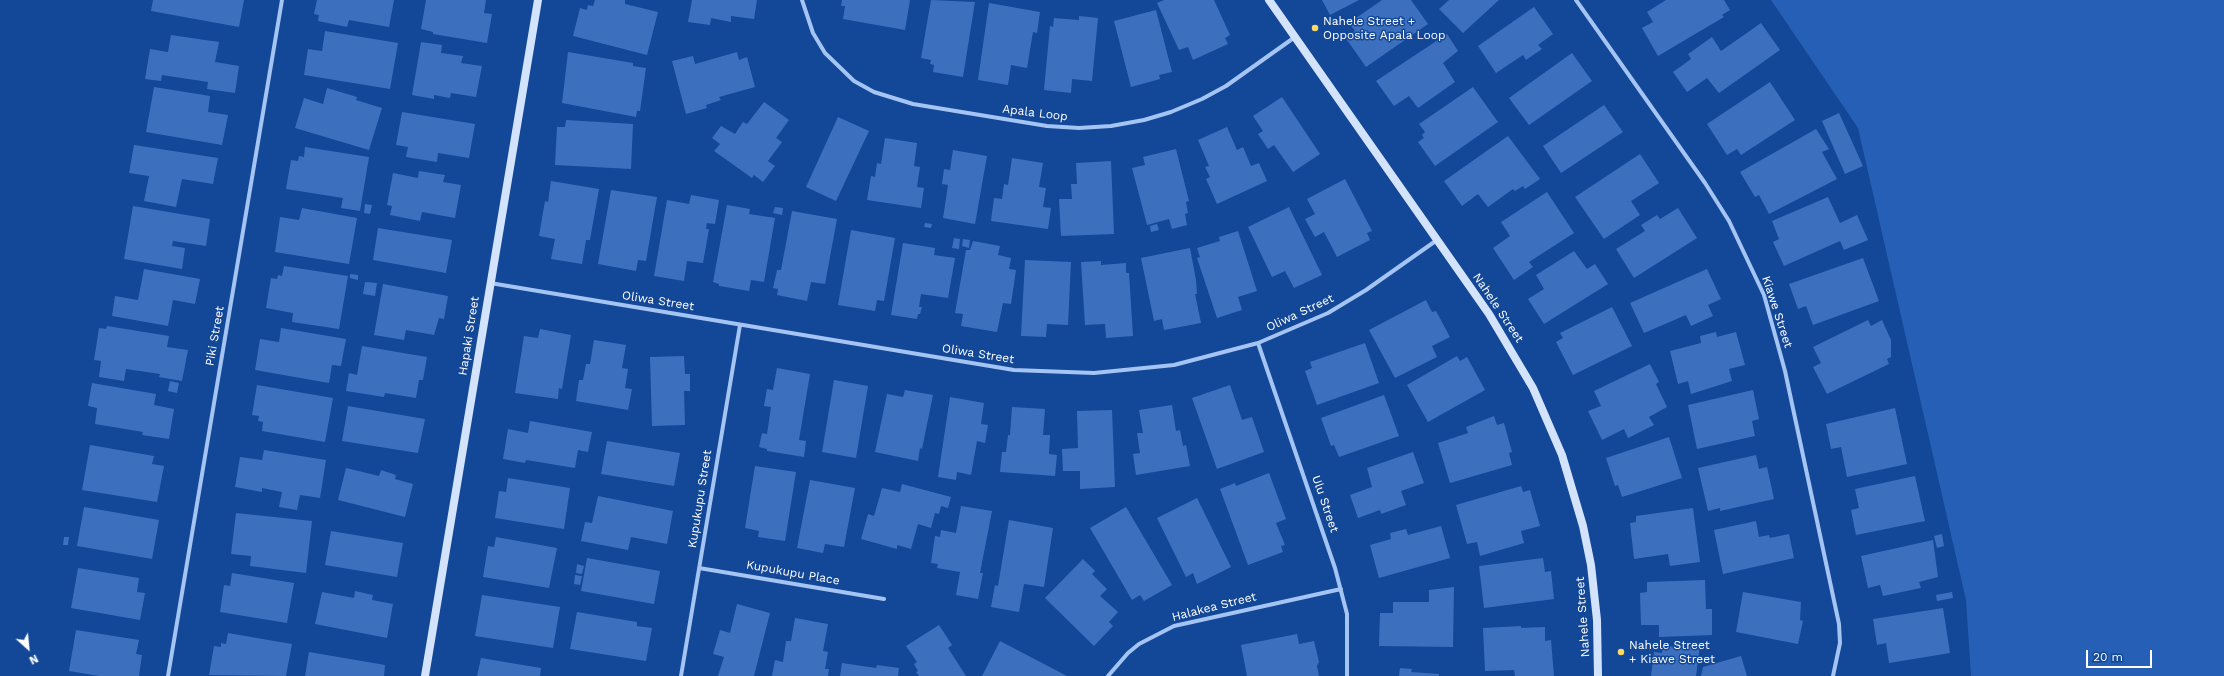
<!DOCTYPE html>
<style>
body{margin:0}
#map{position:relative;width:2224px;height:676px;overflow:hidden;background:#134797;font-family:"Work Sans",sans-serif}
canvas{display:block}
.north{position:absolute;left:8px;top:628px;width:40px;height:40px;-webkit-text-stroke:3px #134797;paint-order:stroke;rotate:153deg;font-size:11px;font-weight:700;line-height:16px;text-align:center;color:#fff}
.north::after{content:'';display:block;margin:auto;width:14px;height:18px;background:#fff;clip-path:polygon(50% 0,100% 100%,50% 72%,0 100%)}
.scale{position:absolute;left:2086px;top:650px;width:66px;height:18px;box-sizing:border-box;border:2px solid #fff;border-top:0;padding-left:5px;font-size:12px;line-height:14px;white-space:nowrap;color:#fff;-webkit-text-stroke:3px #134797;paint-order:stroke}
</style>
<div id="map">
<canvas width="2224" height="676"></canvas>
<div class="north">N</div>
<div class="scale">20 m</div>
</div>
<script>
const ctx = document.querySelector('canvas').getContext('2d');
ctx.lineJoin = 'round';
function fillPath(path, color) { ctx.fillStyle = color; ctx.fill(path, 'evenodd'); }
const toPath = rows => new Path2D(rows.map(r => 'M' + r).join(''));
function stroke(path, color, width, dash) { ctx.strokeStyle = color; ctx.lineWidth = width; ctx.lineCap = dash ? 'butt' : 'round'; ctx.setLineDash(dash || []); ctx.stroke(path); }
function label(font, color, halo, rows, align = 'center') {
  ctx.font = font + ' "Work Sans",sans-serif'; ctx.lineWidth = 3; ctx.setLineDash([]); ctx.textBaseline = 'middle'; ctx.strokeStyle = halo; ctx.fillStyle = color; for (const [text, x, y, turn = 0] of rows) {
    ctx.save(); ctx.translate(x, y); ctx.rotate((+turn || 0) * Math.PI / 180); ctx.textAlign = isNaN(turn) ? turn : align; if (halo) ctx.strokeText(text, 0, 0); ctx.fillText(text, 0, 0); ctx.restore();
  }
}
const green = toPath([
 [1771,0,2224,0,2224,676,1971,676,1966,600,1858,128]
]);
const building = toPath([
 [153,0,244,0,239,27,151,11],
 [317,0,394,0,389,27,349,20,347,27,318,21,319,15,314,14],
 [426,0,486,0,484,13,492,14,487,43,433,34,433,32,421,29],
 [595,0,625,0,625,4,658,12,647,55,573,36,580,8,587,10,588,5,593,6],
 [692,0,757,0,754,19,731,16,731,22,711,18,710,25,688,22],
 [842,0,910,0,905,30,843,19,845,6,841,6],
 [931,0,975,2,963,77,933,72,934,65,930,64,931,60,921,58],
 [1164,0,1214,0,1230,35,1225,38,1228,44,1193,60,1188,47,1179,50,1157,3],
 [1322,0,1359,0,1330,15],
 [1382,0,1411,0,1428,24,1366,67,1345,37,1355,31,1349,23],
 [1449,0,1499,0,1463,33,1439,9],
 [1666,0,1724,0,1730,10,1722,15,1724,17,1658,56,1642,28,1653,22,1647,12],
 [989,3,1040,12,1037,33,1033,32,1027,68,1011,65,1008,85,978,80],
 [1534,7,1553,34,1538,45,1542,49,1526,60,1523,55,1496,73,1478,46],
 [1156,10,1172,72,1159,75,1160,79,1131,87,1114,21],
 [1079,16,1098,18,1092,81,1072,79,1071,93,1044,90,1050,26,1053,27,1054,18,1079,20],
 [1761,23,1780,50,1719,93,1707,78,1687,92,1673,72,1691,59,1688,54,1712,37,1721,51],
 [325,31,398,43,390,89,304,75,308,49,322,51],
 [1447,34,1458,51,1443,63,1455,82,1418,108,1409,96,1394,106,1376,81],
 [171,35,219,42,215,62,239,66,235,93,207,89,208,82,162,75,161,81,145,79,150,49,168,52],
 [421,42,442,45,441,53,463,56,461,63,482,66,476,97,451,93,450,98,434,95,434,99,412,95],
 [568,52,633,63,633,66,646,68,640,111,637,111,636,117,562,103],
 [737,52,739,60,747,57,755,87,719,97,721,100,706,105,707,108,686,114,672,61,693,56,695,64],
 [1572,53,1592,81,1529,125,1509,98],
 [1770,82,1795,120,1741,155,1737,149,1727,155,1707,124],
 [154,87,210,96,208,112,228,115,222,145,146,132],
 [1473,87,1498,122,1435,166,1418,142,1424,138,1422,135,1425,132,1419,124],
 [327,88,357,97,356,100,382,108,369,150,295,128,304,98,323,104],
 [1282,97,1320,154,1293,172,1274,145,1268,149,1258,134,1263,131,1253,116],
 [764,102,789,120,776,138,782,142,768,161,775,166,763,182,754,175,752,178,714,151,720,144,712,138,721,126,735,134,743,122,747,124],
 [1604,105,1623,132,1561,173,1543,146],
 [402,112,475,124,469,158,438,153,437,162,406,157,408,147,396,145],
 [1839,113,1863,166,1845,174,1822,121],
 [838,117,869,131,836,201,806,187],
 [566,120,633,124,631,169,555,165,557,127,565,127],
 [1227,127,1237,150,1243,147,1251,166,1259,163,1267,181,1217,204,1206,179,1210,177,1205,167,1209,166,1198,140],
 [1816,129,1829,149,1822,152,1837,179,1769,214,1759,195,1755,197,1740,172],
 [1508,136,1540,179,1525,189,1523,186,1515,191,1513,189,1488,207,1478,194,1462,206,1444,181],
 [885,138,917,143,914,166,920,167,917,187,924,188,921,208,867,200,871,176,875,177,877,163,881,164],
 [134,145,218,158,213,184,182,179,176,207,144,201,149,176,129,173],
 [305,147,369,157,360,211,341,208,343,198,286,189,291,160,298,161,299,156,304,157],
 [1176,149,1189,201,1186,202,1188,213,1185,214,1187,225,1172,229,1169,219,1147,225,1132,168,1145,165,1143,157],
 [953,150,987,156,975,224,943,218,948,185,942,184,944,169,950,170],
 [1640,154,1659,183,1631,201,1640,215,1604,239,1575,197],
 [1012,158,1043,163,1039,187,1046,188,1043,207,1051,208,1048,229,991,221,994,198,1002,199,1004,184,1008,185],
 [1111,161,1114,234,1061,236,1059,199,1072,199,1071,184,1077,184,1076,163],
 [419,171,445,175,443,182,461,185,455,218,422,212,420,221,390,215,392,206,387,205,393,173,418,178],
 [1345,179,1372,231,1367,233,1370,240,1337,257,1324,232,1315,237,1305,219,1315,214,1307,199],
 [551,181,599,189,590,240,586,240,582,264,551,259,555,239,539,236,545,201,548,202],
 [611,190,657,197,646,261,638,260,636,271,598,264],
 [1547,192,1574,233,1529,262,1533,267,1514,280,1493,248,1510,236,1501,222],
 [691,195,719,200,715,224,707,223,706,229,709,229,703,263,687,261,684,281,654,276,667,200,689,204],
 [1828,197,1840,223,1857,215,1868,240,1844,250,1840,241,1784,266,1773,242,1779,239,1772,221],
 [365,204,372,205,370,214,364,213],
 [727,205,750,209,749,214,775,218,764,282,751,280,749,291,719,286,719,284,713,282],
 [133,206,210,219,206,246,173,241,172,246,185,248,182,269,124,259],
 [775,207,783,208,782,215,773,213],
 [1289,207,1322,275,1294,288,1285,271,1272,277,1248,227],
 [302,208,357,218,349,264,275,252,280,217,299,220],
 [1678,208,1697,238,1634,278,1616,249,1645,231,1641,225,1657,215,1660,219],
 [792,211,837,219,825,284,811,282,807,301,777,295,778,289,773,288,777,270,781,270],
 [925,223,932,224,931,228,924,227],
 [1157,224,1159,230,1151,232,1150,226],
 [378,228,452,240,446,273,373,260],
 [851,230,895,238,884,301,877,300,875,311,838,305],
 [1238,231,1257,291,1238,297,1242,310,1217,318,1197,258,1200,257,1197,248,1220,241,1219,237],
 [954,238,960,239,959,249,952,248],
 [963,239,970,240,969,248,962,246],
 [973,241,1000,246,998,255,1011,258,1009,269,1016,270,1011,304,1003,303,997,332,961,326,963,314,955,313,966,250,970,250],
 [903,243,935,248,934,255,955,258,948,298,921,294,919,307,922,307,920,314,918,314,917,319,891,315],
 [1190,248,1196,280,1197,294,1195,294,1201,323,1164,330,1162,319,1154,321,1141,258],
 [1574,251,1587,269,1595,264,1608,284,1544,324,1528,299,1544,289,1536,275],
 [1863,258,1879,301,1813,325,1806,306,1798,309,1789,284],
 [1025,260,1071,262,1068,325,1047,324,1046,337,1021,336],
 [1101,261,1101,265,1126,263,1126,273,1129,273,1133,336,1106,338,1105,324,1085,325,1081,262],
 [284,266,348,276,339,329,292,322,293,313,266,308,271,278,277,279,278,275,282,276],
 [144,269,200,279,195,304,173,300,168,326,112,316,115,296,138,300],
 [1707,269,1721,299,1708,305,1713,316,1691,326,1686,315,1644,333,1630,303],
 [350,274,358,275,358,280,350,278],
 [365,282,377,283,375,296,363,294],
 [383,284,448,296,444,319,439,318,434,335,406,330,404,340,374,335],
 [1426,300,1432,312,1436,311,1450,337,1432,346,1437,357,1395,378,1369,330],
 [1612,307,1632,346,1573,375,1556,342,1563,338,1560,333],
 [1868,320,1871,326,1882,320,1891,340,1891,357,1887,359,1889,364,1827,394,1813,367,1821,363,1813,347],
 [107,326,169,336,167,347,188,350,182,381,159,377,160,374,126,369,124,381,99,377,101,361,94,360,99,328,106,329],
 [281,328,346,339,341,366,332,365,329,383,255,370,260,339,279,342],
 [540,329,571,335,562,389,559,388,558,399,515,393,524,336,538,338],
 [1716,332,1717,337,1736,332,1745,365,1729,369,1732,381,1691,394,1688,381,1678,384,1670,351,1701,343,1700,336],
 [594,340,626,345,622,368,628,369,625,388,632,389,628,410,576,401,579,380,583,380,586,364,590,364],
 [1365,343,1379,383,1317,405,1305,371,1312,368,1310,362],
 [362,346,427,357,423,380,419,380,416,398,385,393,384,397,346,391,349,373,357,375],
 [684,356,685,374,690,374,690,391,684,391,685,425,652,426,650,357],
 [1457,356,1460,361,1467,357,1485,390,1428,422,1407,385],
 [1650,364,1659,382,1656,384,1667,407,1649,417,1654,425,1628,438,1624,429,1602,440,1588,411,1601,406,1594,391],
 [777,368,810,374,799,440,806,441,804,457,767,451,767,449,759,447,762,433,767,434,771,407,764,406,767,389,773,390],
 [834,380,868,386,856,458,822,452],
 [170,381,179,383,177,393,168,391],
 [92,383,156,394,154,405,174,409,169,439,142,435,143,432,95,424,97,408,88,406],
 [257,385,333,398,325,442,262,431,263,422,258,421,259,416,252,415],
 [1230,385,1242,420,1252,417,1264,452,1217,469,1192,398],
 [905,390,933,395,922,449,920,448,918,461,875,452,887,394,903,397],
 [1753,390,1759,419,1752,421,1755,436,1697,449,1688,405],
 [1384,395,1399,436,1339,457,1334,445,1331,446,1321,418],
 [950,397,984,403,981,424,988,425,985,443,977,441,971,475,957,472,956,480,938,477],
 [1172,405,1176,431,1180,430,1183,446,1186,445,1190,466,1136,475,1133,454,1140,453,1137,433,1143,433,1139,410],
 [348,406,425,419,418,453,342,441],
 [1012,407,1045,409,1043,435,1050,435,1049,454,1057,455,1055,476,1000,472,1002,452,1006,452,1008,435,1010,435],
 [1895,408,1907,464,1847,477,1841,447,1831,449,1826,424],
 [1112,410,1115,487,1080,489,1080,471,1063,471,1062,449,1078,448,1077,411],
 [1494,416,1497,425,1504,423,1512,452,1509,453,1512,465,1450,483,1438,443,1468,433,1466,427],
 [530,421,592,432,588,452,578,450,575,468,526,460,525,463,503,459,508,429,528,433],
 [1669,437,1682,478,1622,497,1618,485,1615,486,1606,458],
 [607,441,680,453,674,486,601,474],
 [90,445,154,456,152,464,164,466,157,502,82,490],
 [264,450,326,460,320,498,300,495,297,510,279,507,282,492,262,488,262,492,235,487,240,457,262,460],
 [1413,452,1424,483,1401,491,1406,505,1381,514,1380,510,1358,518,1350,495,1372,487,1367,468],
 [1756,455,1759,469,1767,467,1774,499,1720,511,1720,508,1708,511,1698,468],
 [755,466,796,472,785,541,758,537,759,531,745,528],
 [346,468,379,476,381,470,396,475,395,479,413,484,405,517,338,500],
 [1269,473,1286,519,1276,523,1285,545,1281,546,1283,552,1248,565,1220,489,1235,483,1236,486],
 [1915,476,1925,521,1856,535,1851,510,1859,508,1855,489],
 [508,478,570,488,564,529,495,518,499,491,506,492],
 [810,480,855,488,844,547,825,544,823,553,797,548],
 [902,484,951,497,948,508,941,506,939,514,935,513,931,528,918,524,911,549,897,545,897,549,861,539,868,514,874,516,882,488,900,492],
 [1521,486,1523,492,1530,490,1540,526,1521,531,1524,543,1480,556,1477,542,1467,544,1456,505],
 [598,496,673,511,667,544,631,537,628,550,581,541,585,522,592,523],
 [1197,498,1231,567,1197,584,1193,573,1186,577,1157,518],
 [961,506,992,511,980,573,983,573,978,599,956,595,960,572,937,568,938,564,931,563,935,536,940,537,941,530,956,533],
 [84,507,159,520,152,559,77,546],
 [1126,507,1172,585,1144,601,1140,595,1132,600,1090,528],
 [1693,508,1700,562,1670,566,1668,554,1634,559,1630,523,1636,522,1636,516],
 [236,513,312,521,306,573,250,566,251,556,231,554],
 [1009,520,1053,528,1044,587,1024,584,1019,612,991,607,995,585,998,586],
 [1756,521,1759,537,1769,535,1770,538,1789,534,1794,558,1723,574,1714,530],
 [1441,526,1450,558,1379,578,1370,545,1391,539,1390,533,1406,529,1408,535],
 [331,531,403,543,397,577,325,565],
 [1942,534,1944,546,1937,548,1934,536],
 [64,537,69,537,68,545,63,545],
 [496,537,557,548,549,588,483,577,488,546,494,547],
 [1933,540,1938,577,1919,582,1921,588,1883,596,1880,585,1868,588,1861,556],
 [587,558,660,571,654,604,581,591],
 [1543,558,1545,572,1551,571,1554,599,1484,608,1479,566],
 [1083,559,1095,571,1092,574,1107,589,1100,596,1118,612,1109,622,1113,626,1094,646,1045,598],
 [577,564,584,566,582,574,576,573],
 [78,568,139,578,137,592,145,593,140,620,71,608],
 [232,573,294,583,287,623,220,612,224,585,230,586],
 [575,575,582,576,580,585,574,584],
 [1705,580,1706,609,1712,609,1712,635,1659,637,1659,625,1641,625,1640,593,1647,592,1647,582],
 [1454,587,1453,647,1379,646,1380,613,1393,613,1393,602,1429,602,1429,590],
 [355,591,373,595,372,600,393,604,387,638,315,624,322,592,354,598],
 [1743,592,1801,602,1800,620,1803,621,1798,644,1736,632],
 [1952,592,1953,598,1937,601,1936,595],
 [482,595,560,607,553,648,475,636],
 [737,604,770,613,754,676,718,676,724,657,713,654,720,630,730,633],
 [1943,608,1950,653,1889,663,1886,643,1877,645,1873,619],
 [577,612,637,622,637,626,652,628,646,661,570,649],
 [795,618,828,624,823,651,828,652,825,669,829,669,828,676,772,676,775,660,783,662,786,641,791,641],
 [939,625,952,645,948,648,966,676,919,676,916,672,918,671,914,664,917,662,906,646],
 [1521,626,1521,628,1545,627,1545,641,1551,640,1554,676,1515,676,1514,670,1485,671,1483,628],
 [76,630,139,640,136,654,142,655,139,676,99,676,69,671],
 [228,633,292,644,286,676,209,675,214,646,221,647,221,643,226,644],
 [1297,634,1299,644,1314,641,1319,662,1317,666,1319,676,1247,676,1241,645],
 [1000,641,1067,676,982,676],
 [1700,645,1696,676,1651,676,1654,652,1662,653,1662,647],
 [309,652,385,665,384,676,305,676],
 [1741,656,1747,676,1701,676,1703,667],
 [481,658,541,668,540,676,477,676],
 [842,663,876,668,877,665,899,668,898,676,840,676],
 [1400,668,1412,669,1411,672,1439,674,1439,676,1399,676]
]);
const street = toPath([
 [802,0,813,33,825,53,854,81,874,92,913,104,1047,126,1079,128,1111,126,1144,120,1171,112,1202,99,1226,86,1295,37],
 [1576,0,1705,183,1729,221,1764,295,1785,371,1839,624,1840,643,1833,676],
 [490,283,1014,370,1094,373,1174,365,1258,343,1328,313,1366,290,1437,240],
 [1258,343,1335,568,1347,614,1347,676],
 [699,568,884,599],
 [168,676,282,0],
 [681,676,740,325],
 [1108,676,1128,653,1139,644,1174,626,1341,589]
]);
const secondary = toPath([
 [1269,0,1489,314,1533,388,1562,455,1583,526,1591,565,1597,620,1598,676],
 [425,676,538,0]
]);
const markers = [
 [1315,28,4,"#ffd966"],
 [1621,652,4,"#ffd966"]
];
const poiNames = [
 ["Nahele Street +",1323,21],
 ["Opposite Apala Loop",1323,35],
 ["Nahele Street",1629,645],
 ["+ Kiawe Street",1629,659]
];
const streetNames = [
 ["Apala Loop",1035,113,7],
 ["Oliwa Street",658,301,9],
 ["Nahele Street",1498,308,56],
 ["Kiawe Street",1777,312,72],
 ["Oliwa Street",1300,313,-25],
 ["Piki Street",215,336,-80],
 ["Hapaki Street",469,336,-81],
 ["Oliwa Street",978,354,9],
 ["Kupukupu Street",700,499,-81],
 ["Ulu Street",1325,504,71],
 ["Kupukupu Place",793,573,10],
 ["Halakea Street",1214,607,-14],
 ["Nahele Street",1583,617,-94]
];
fillPath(green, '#2660b6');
fillPath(building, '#3c70bf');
stroke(street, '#a4c4f3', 4);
stroke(secondary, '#d3e3fc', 8);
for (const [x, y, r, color] of markers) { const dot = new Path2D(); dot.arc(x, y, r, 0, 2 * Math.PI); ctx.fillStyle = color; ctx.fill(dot); stroke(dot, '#134797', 1.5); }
label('12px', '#fff', '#134797', poiNames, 'left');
label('12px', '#fff', '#134797', streetNames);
</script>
